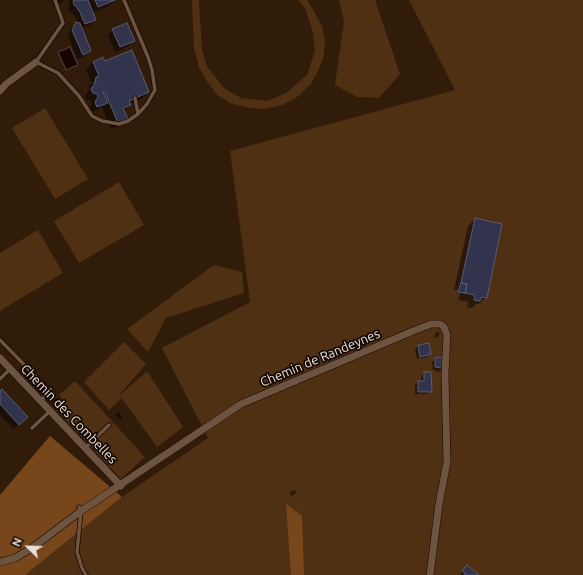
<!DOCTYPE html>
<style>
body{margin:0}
#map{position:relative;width:583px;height:575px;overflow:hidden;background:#311c0a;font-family:Ubuntu,sans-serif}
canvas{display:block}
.north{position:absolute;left:8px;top:527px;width:40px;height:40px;-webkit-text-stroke:3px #120903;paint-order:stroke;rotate:293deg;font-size:11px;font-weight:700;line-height:16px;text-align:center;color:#eee0d5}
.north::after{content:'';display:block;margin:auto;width:14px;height:18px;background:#eee0d5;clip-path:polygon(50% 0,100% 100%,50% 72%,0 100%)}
</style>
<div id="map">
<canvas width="583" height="575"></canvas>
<div class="north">N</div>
</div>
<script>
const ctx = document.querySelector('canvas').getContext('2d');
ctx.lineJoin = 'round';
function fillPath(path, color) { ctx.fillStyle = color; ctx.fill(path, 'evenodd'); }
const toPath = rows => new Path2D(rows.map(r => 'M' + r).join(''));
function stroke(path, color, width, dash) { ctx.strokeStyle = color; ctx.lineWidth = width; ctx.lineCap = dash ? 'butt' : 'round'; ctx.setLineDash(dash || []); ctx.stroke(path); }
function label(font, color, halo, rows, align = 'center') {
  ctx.font = font + ' Ubuntu,sans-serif'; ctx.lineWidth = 3.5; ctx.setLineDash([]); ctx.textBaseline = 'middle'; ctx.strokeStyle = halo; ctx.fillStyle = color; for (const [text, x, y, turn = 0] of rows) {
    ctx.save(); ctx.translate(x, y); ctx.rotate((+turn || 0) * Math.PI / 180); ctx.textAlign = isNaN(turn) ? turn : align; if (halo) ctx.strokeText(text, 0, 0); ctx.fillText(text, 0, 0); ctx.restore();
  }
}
const green = toPath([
 [192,0,199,0,202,49,207,67,225,89,241,98,267,101,286,93,307,75,315,51,313,32,305,8,298,0,307,0,315,13,322,27,325,40,324,55,319,69,311,84,297,97,282,105,264,109,245,107,230,103,217,95,206,80,199,67,194,48],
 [339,0,375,0,400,74,379,98,357,97,335,85,344,21],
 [409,0,583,0,583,575,25,575,122,497,208,438,162,348,250,302,230,151,455,90],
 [45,108,88,179,55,199,12,128],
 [119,182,144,225,79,263,54,221],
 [38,230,63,273,0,311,0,253],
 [214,265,242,272,244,293,166,318,148,352,127,329],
 [124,342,146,364,120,394,120,395,147,371,183,427,157,447,121,397,121,399,109,410,84,382],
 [75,381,145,457,121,479,54,407,62,398,59,395]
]);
const forest = toPath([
 [50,436,122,497,25,575,0,575,0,495],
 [286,504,302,516,304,575,291,575]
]);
const water = toPath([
 [70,47,78,65,66,70,58,52,70,47]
]);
const shadow = toPath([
 [52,0,64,0,60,4],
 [69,0,115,0,109,6,92,13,95,20,90,25,81,28,90,51,85,56,77,59,68,36,71,28,76,23,78,24,74,14,73,15,69,10,68,7,70,5],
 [113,30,133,41,128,46,115,52,108,35],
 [93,62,104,62,148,92,141,99,129,104,130,105,124,111,120,125,111,129,102,107,99,109,90,113,89,109,92,104,90,100,86,100,85,97,89,89,90,85,92,83,86,69],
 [475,219,486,297,479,304,476,304,472,308,467,307,468,302,458,300,460,294,458,293,458,290,454,290,468,226],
 [439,331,439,336,435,338,434,334],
 [428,344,430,354,427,357,417,359,415,349,418,346],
 [441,358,442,371,437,372,437,371,433,370,432,362,436,359],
 [424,373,431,391,427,394,415,394,415,385,418,382,421,382,421,376],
 [0,393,27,417,14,429,0,415],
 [118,412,123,417,120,420,115,415],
 [295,490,296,493,291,496,290,492],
 [464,570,476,575,460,575]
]);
const building = toPath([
 [75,0,88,0,96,20,85,24,79,10,78,10,77,7,74,5,73,1,75,0],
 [95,0,115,0,98,7,95,0],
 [76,22,80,23,91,51,83,55,72,30,76,22],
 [127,23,135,41,120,47,112,29,127,23],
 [132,50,149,92,129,101,131,105,123,108,128,119,118,123,105,92,103,92,108,103,97,107,95,102,98,97,97,94,93,93,91,90,92,87,94,86,94,82,96,82,95,80,96,77,99,76,93,62,103,57,105,61,132,50],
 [475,218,502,224,487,298,481,297,480,301,474,300,475,295,465,293,467,284,461,283,475,218],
 [461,283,467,284,465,293,458,292,461,283],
 [429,343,431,354,420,357,418,345,429,343],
 [442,357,442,368,435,367,435,358,442,357],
 [424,372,431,372,432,392,418,392,418,381,424,381,424,372],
 [2,389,28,417,19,425,0,404,0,391,2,389],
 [467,565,478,574,478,575,464,575,465,573,462,571,467,565]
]);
const lane = toPath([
 [55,0,63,23,36,62,58,73,79,96,92,116,102,121,119,124,128,121,138,114,147,104,155,90,152,70,148,57,124,0],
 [135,98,138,114],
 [0,340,47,388,42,402],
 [0,379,10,369],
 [32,428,50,411],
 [85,448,109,425],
 [79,507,81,511,77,552,82,568,86,575]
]);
const street = toPath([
 [0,91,6,84,36,62],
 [0,358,121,486],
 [0,562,15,558,32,548,81,511,241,404,413,331,431,324,440,324,444,327,447,335,445,373,447,462,439,504,430,575]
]);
const streetNames = [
 ["Chemin de Randeynes",320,358,-23],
 ["Chemin des Combelles",69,414,46]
];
fillPath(green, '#503012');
fillPath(forest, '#77471b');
fillPath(water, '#170300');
stroke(water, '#584540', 1);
fillPath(shadow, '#0007');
fillPath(building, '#32344d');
stroke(building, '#585b76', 1);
stroke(lane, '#180600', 5);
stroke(street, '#180600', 8);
stroke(lane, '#6c5441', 3.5);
stroke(street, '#6c5441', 7);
label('13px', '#eee0d5', '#120903', streetNames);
</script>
